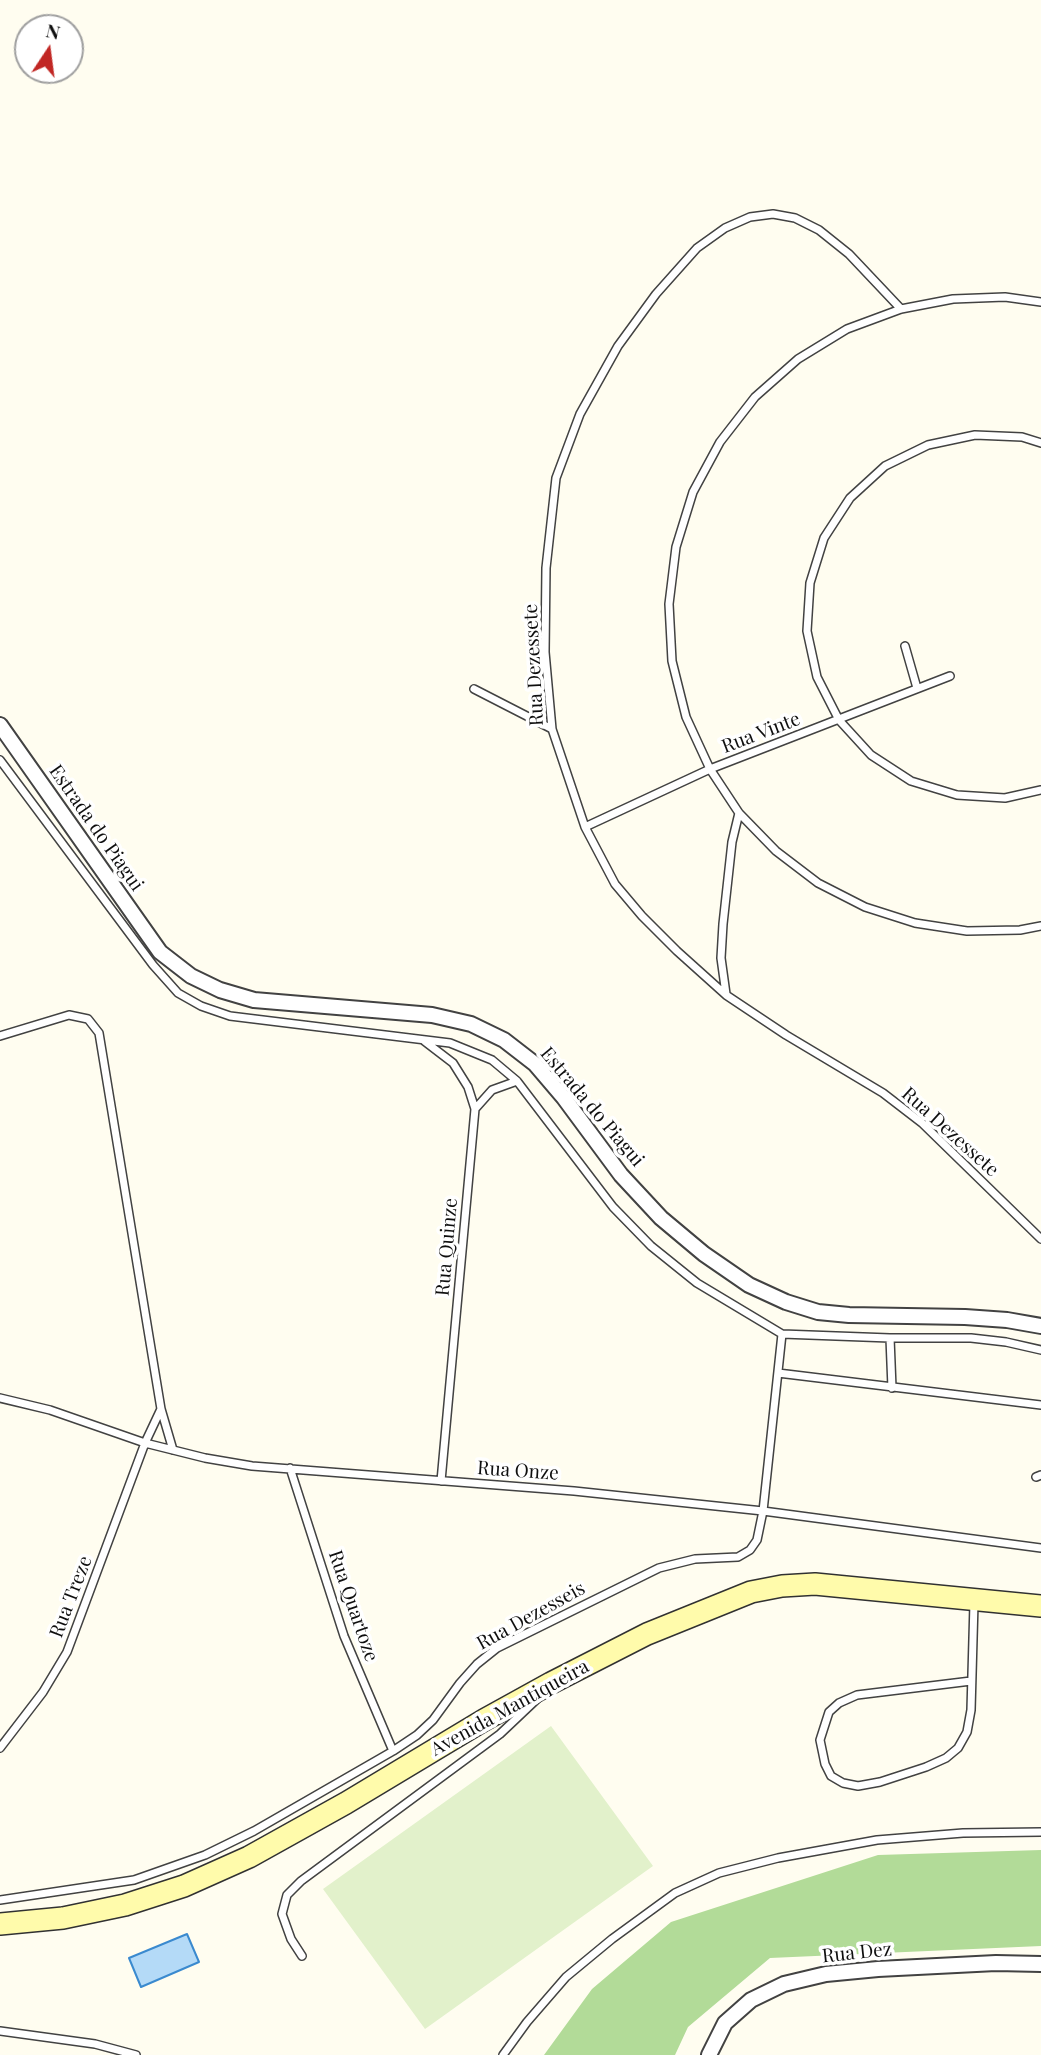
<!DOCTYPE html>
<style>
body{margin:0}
#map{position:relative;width:1041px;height:2055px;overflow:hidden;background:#fffdf0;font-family:"Playfair Display",serif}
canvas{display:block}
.north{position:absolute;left:14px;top:14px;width:70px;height:70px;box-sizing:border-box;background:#fff;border:2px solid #9f9f9f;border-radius:50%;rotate:13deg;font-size:19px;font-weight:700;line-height:28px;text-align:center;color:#0f0f0f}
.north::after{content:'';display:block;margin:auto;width:24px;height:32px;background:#c12724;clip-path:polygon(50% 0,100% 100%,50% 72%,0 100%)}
</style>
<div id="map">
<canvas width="1041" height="2055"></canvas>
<div class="north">N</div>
</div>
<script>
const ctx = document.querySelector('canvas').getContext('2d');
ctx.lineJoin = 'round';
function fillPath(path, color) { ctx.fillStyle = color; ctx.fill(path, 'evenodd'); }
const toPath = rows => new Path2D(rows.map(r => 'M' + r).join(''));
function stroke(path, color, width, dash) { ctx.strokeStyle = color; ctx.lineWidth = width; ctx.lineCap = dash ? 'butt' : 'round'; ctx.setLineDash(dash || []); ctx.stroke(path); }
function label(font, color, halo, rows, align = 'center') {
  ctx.font = font + ' "Playfair Display",serif'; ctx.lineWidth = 7; ctx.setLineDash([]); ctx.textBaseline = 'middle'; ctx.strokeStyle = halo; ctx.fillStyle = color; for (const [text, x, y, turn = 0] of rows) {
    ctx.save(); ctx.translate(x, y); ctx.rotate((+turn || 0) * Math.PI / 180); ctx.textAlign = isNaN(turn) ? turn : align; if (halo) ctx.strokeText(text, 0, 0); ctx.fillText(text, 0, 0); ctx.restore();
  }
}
const forest = toPath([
 [1041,1850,1041,1946,770,1958,688,2027,675,2055,544,2055,592,1989,671,1922,878,1855]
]);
const pitch = toPath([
 [551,1726,653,1866,425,2029,323,1889]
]);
const water = toPath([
 [187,1934,199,1962,141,1987,129,1958,187,1934]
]);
const lane = toPath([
 [1041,302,1005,297,953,299,901,309,847,329,798,359,755,397,720,442,693,492,676,547,669,604,672,661,686,717,710,769,739,813,776,851,818,883,865,907,915,923,967,931,1020,930,1041,926],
 [901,309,849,254,819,230,795,218,773,214,750,217,725,228,697,248,656,294,618,346,580,414,556,478,546,568,545,652,552,729,585,827,615,884,642,916,677,951,726,995,786,1035,883,1093,922,1123,1041,1239],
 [1041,443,1022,437,975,435,928,445,885,466,850,498,824,538,810,583,807,631,817,677,839,720,871,755,911,781,957,795,1005,798,1041,790],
 [905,646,917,688],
 [474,689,552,729],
 [0,760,153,965,178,993,201,1006,230,1016,450,1043,492,1060,517,1081,613,1207,651,1246,697,1283,782,1334,890,1338,971,1338,1006,1342,1041,1350],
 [585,827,710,769,950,676],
 [726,994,721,958,723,924,732,842,739,813],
 [0,1036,69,1015,88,1019,99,1033,161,1409,173,1450],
 [423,1040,453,1063,468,1087,475,1109,441,1481],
 [475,1109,492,1090,517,1081],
 [890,1338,892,1388],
 [778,1373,1041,1405],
 [0,1398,50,1410,145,1443,205,1458,252,1466,574,1491,763,1511,1041,1548],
 [290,1468,344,1636,393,1751],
 [1036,1477,1041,1475],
 [971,1681,857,1695,839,1703,829,1712,820,1740,825,1764,831,1776,843,1783,858,1786,880,1782,926,1767,946,1758,958,1748,967,1732,971,1710,974,1603],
 [0,1748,43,1692,67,1652,145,1443,161,1409],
 [0,1900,134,1880,205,1855,254,1831,393,1751,417,1735,433,1720,460,1683,477,1664,497,1648,659,1568,695,1559,738,1557,750,1550,757,1540,763,1511,782,1334],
 [302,1956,291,1939,282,1914,287,1895,301,1881,500,1734,537,1699],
 [0,2031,95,2044,136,2055],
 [503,2055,527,2022,566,1977,612,1939,675,1893,719,1873,778,1858,877,1840,963,1833,1041,1832]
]);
const street = toPath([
 [0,725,160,952,191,976,220,990,254,1000,432,1015,471,1024,504,1040,535,1064,564,1098,621,1175,661,1218,704,1254,749,1285,786,1302,818,1312,849,1315,965,1317,1007,1320,1041,1326],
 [709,2055,725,2023,751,2000,784,1984,826,1974,878,1969,996,1963,1041,1964]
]);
const secondary = toPath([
 [0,1924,63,1918,125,1905,184,1886,249,1857,346,1803,484,1720,551,1683,647,1634,751,1592,782,1586,815,1584,1041,1606]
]);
const streetNames = [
 ["Rua Dezessete",534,665,-93],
 ["Rua Vinte",761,733,-21],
 ["Estrada do Piagui",96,828,55],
 ["Estrada do Piagui",592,1107,50],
 ["Rua Dezessete",950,1132,42],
 ["Rua Quinze",447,1247,-85],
 ["Rua Onze",518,1471,4],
 ["Rua Treze",71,1597,-69],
 ["Rua Quartoze",353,1606,71],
 ["Rua Dezesseis",531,1616,-29],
 ["Avenida Mantiqueira",510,1708,-29],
 ["Rua Dez",857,1953,-6]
];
fillPath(forest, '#b2db98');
fillPath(pitch, '#e2f1cb');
fillPath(water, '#b4daf7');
stroke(water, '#3a8acf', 2);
stroke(lane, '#424242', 10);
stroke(street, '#424242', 18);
stroke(secondary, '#313131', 24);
stroke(lane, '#fff', 7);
stroke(street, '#fff', 14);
stroke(secondary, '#fffbab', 21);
label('19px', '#0f0f0f', '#fff', streetNames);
</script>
